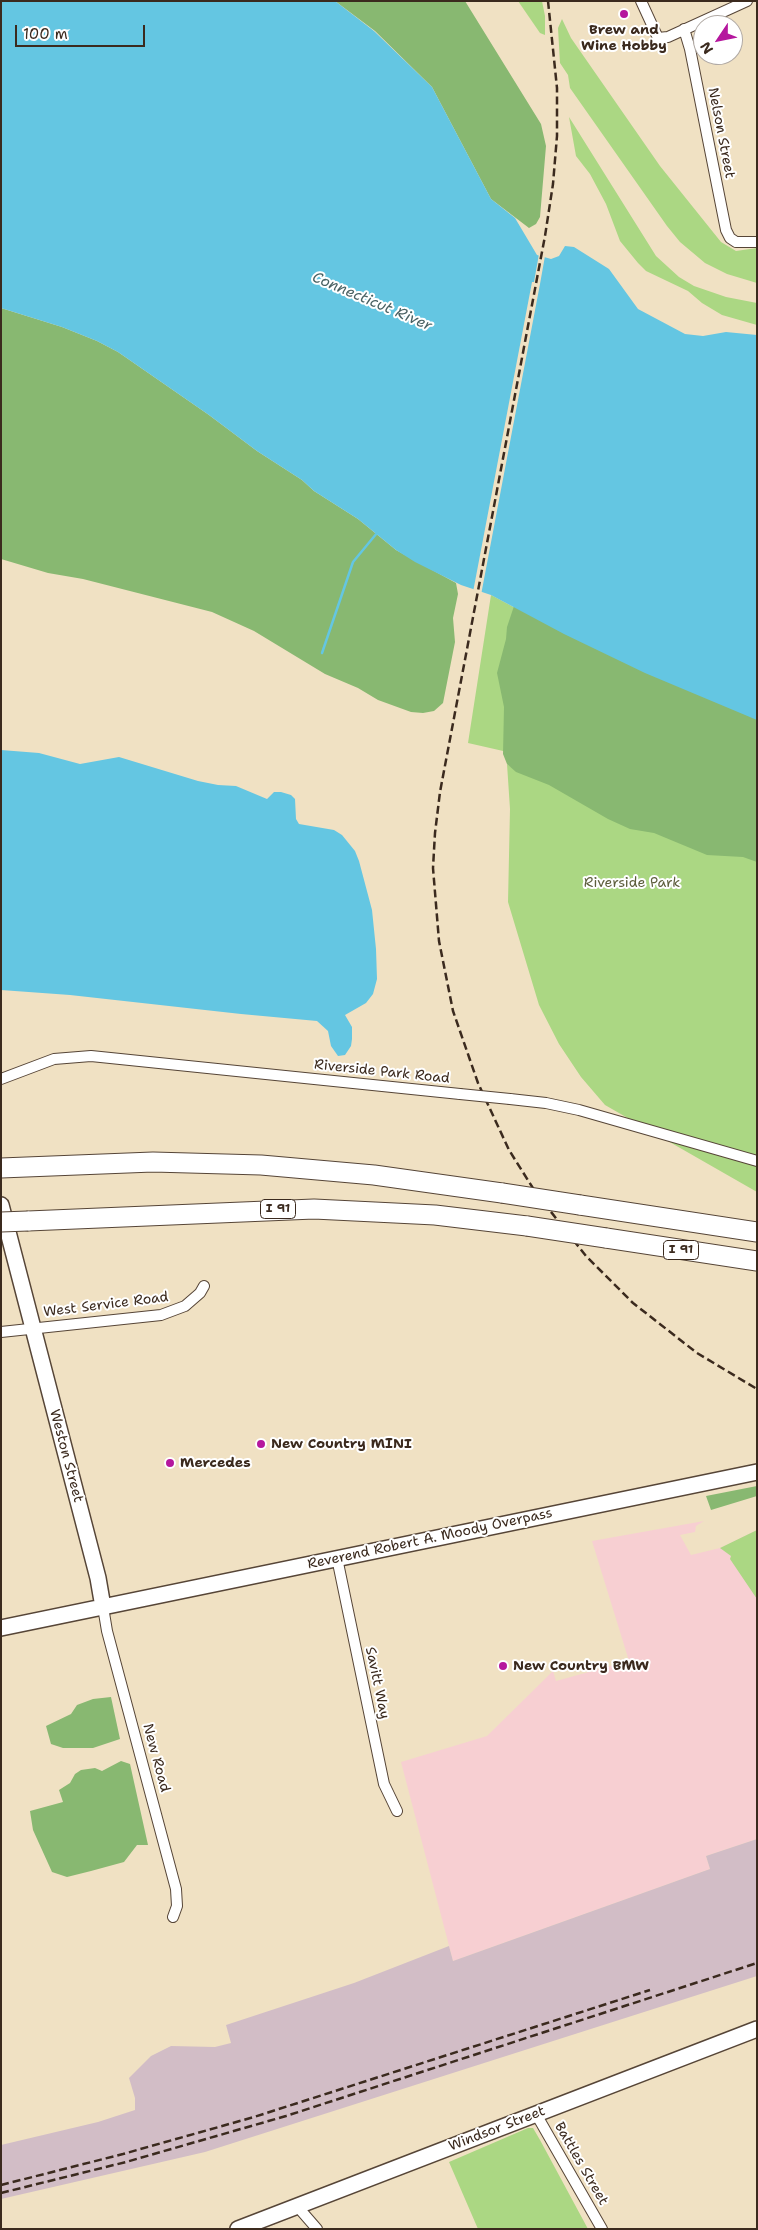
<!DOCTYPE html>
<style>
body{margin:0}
#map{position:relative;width:758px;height:2230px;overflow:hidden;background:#f0e1c3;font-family:"Shantell Sans",sans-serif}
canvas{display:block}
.frame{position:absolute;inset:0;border:2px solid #3b2a1e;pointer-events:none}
.north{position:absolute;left:693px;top:15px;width:50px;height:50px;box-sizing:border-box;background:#fff;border:1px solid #b1aaa5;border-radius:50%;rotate:236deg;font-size:14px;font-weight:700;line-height:20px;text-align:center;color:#3b2a1e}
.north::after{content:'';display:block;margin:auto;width:18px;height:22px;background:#b5179e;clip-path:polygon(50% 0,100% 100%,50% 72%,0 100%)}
.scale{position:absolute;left:15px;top:25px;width:130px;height:22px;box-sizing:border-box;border:2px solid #3b2a1e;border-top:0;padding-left:6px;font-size:15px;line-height:18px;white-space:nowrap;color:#3b2a1e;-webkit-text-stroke:4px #fff;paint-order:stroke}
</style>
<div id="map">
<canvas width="758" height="2230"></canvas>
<div class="frame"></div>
<div class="north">N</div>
<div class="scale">100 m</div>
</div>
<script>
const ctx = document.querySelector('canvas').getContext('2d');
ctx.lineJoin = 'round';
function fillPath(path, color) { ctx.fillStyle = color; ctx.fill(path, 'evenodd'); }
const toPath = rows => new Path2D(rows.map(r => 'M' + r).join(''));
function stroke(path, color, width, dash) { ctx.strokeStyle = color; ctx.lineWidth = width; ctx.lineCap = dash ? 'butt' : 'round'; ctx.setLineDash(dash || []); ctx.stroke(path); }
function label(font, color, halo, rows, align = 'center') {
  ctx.font = font + ' "Shantell Sans",sans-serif'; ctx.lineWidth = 4; ctx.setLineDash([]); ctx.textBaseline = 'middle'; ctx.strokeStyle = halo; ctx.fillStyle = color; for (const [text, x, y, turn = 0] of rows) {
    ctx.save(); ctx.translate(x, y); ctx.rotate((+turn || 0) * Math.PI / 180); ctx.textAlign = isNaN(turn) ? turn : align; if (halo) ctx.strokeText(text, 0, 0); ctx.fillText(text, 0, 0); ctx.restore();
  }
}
const built = toPath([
 [704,1521,696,1526,695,1532,680,1535,691,1555,720,1548,757,1530,757,1839,706,1856,710,1869,453,1961,401,1762,487,1736,553,1671,556,1681,629,1661,592,1541]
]);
const industrial = toPath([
 [757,1839,757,1976,205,2152,1,2199,1,2145,98,2122,135,2110,135,2098,129,2078,151,2056,171,2046,215,2047,231,2043,226,2025,354,1983,449,1946,453,1961,710,1869,706,1856]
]);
const green = toPath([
 [518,1,542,1,545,16,545,35,540,33],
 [562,19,571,38,660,166,721,242,736,251,757,248,757,283,727,274,705,263,680,242,667,226,570,88,568,75,560,63,558,28],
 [569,117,656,256,679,277,694,286,726,297,757,303,757,325,722,315,702,303,688,291,646,271,638,263,620,241,606,204,590,174,576,156],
 [491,595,564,634,757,720,757,1192,605,1105,581,1077,559,1044,539,1005,508,902,510,809,507,764,511,767,512,753,468,743],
 [757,1530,757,1599,730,1559,731,1556,720,1548],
 [528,2128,533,2128,540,2140,588,2229,478,2229,449,2162]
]);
const forest = toPath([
 [335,1,465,1,541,124,546,146,540,217,536,224,529,228,491,199,432,87,375,31],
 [1,308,62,327,97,341,118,352,209,415,257,451,302,480,314,491,358,519,396,550,456,583,458,594,453,618,455,642,443,703,434,711,423,713,411,712,378,700,358,688,325,674,254,631,212,612,83,579,48,573,1,559],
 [514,606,757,685,757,862,743,857,707,855,654,833,630,829,608,819,549,785,516,772,507,764,503,754,504,707,497,673,506,639,507,627],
 [757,1486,757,1496,711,1510,706,1496],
 [111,1697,120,1739,93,1748,63,1748,51,1744,46,1726,71,1714,77,1705,93,1699],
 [121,1761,130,1764,148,1845,137,1845,124,1862,91,1871,67,1877,52,1872,33,1830,30,1811,63,1802,59,1790,70,1783,75,1774,81,1770,95,1768,102,1771]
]);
const water = toPath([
 [1,1,335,1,374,31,432,87,491,199,515,218,537,255,551,259,559,256,565,246,574,247,609,269,638,309,685,334,703,336,726,332,757,335,757,720,645,673,564,634,491,595,461,585,415,562,396,550,358,519,314,491,302,480,257,451,209,415,118,352,97,341,62,327,1,308],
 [1,750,39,753,80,764,119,757,198,781,218,785,236,786,267,799,274,792,281,792,291,795,295,799,296,819,299,824,334,830,342,835,355,851,359,861,372,910,376,949,377,979,373,994,366,1003,345,1015,352,1027,352,1039,351,1046,345,1055,338,1056,331,1046,328,1031,317,1021,241,1014,70,995,1,990]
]);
const pier = toPath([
 [539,254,545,256,540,284,481,595,473,592,532,282,534,282]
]);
const stream = toPath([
 [322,653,353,562,377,533]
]);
const street = toPath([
 [641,1,658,38,668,37,747,1],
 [684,29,690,49,726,230,730,238,736,242,757,242],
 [1,1079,54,1059,91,1056,460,1094],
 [510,1099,546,1103,579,1110,757,1161],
 [1,1332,161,1315,185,1306,200,1293,204,1286],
 [337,1558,384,1784,397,1811],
 [103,1607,107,1631,176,1889,177,1906,173,1917],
 [536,2114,602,2229],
 [297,2206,317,2229]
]);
const secondary = toPath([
 [1,1205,98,1578,103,1607],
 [1,1628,757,1472],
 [238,2229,757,2029]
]);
const highway = toPath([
 [1,1168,153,1162,261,1165,374,1175,502,1193],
 [580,1205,757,1232],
 [28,1221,314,1209,435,1215,527,1226],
 [606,1238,757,1261]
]);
const rail = toPath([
 [548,1,557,88,557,136,553,184,545,236,440,792,435,833,433,868,439,941,453,1011,478,1083,509,1150,536,1193,586,1256,633,1303,697,1353,757,1389],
 [1,2185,123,2154,254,2117,650,1990],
 [1,2193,126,2162,286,2116,757,1963]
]);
const streetBridge = toPath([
 [460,1094,510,1099]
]);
const highwayBridge = toPath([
 [502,1193,580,1205],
 [1,1222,28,1221],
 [527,1226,606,1238]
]);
const markers = [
 [624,14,5,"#b5179e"],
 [261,1444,5,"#b5179e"],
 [170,1463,5,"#b5179e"],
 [503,1666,5,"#b5179e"]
];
const shields = [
 [278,1209,35],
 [681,1250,35]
];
const shieldNames = [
 ["I 91",278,1209],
 ["I 91",681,1250]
];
const poiNames = [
 ["Brew and",624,30,"center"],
 ["Wine Hobby",624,46,"center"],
 ["New Country MINI",271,1444],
 ["Mercedes",180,1463],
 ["New Country BMW",513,1666]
];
const streetNames = [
 ["Nelson Street",721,133,79],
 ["Riverside Park Road",382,1072,6],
 ["West Service Road",106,1305,-7],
 ["Weston Street",66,1456,75],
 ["Reverend Robert A. Moody Overpass",430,1539,-12],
 ["Savitt Way",377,1683,78],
 ["New Road",156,1758,75],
 ["Windsor Street",497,2129,-21],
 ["Battles Street",581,2164,60]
];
const parkNames = [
 ["Riverside Park",632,883]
];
const waterNames = [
 ["Connecticut River",372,302,23]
];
fillPath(built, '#f7cfd2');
fillPath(industrial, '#d2bdc6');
fillPath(green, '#abd783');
fillPath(forest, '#88b871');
fillPath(water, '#64c6e2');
fillPath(pier, '#f0e1c3');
stroke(stream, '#64c6e2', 2.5);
stroke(street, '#564537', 12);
stroke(secondary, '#564537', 18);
stroke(highway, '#564537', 21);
stroke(street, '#fff', 10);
stroke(secondary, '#fff', 15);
stroke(highway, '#fff', 19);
stroke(rail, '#3b2a1e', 2.5, [8, 4]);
stroke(streetBridge, '#564537', 12, []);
stroke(highwayBridge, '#564537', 21, []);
stroke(streetBridge, '#fff', 10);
stroke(highwayBridge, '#fff', 19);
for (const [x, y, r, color] of markers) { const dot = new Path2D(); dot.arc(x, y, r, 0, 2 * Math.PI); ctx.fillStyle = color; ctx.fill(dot); stroke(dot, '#fff', 2); }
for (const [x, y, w] of shields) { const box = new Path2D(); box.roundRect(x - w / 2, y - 9.5, w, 19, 4); ctx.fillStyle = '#fff'; ctx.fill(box); stroke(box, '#3b2a1e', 1); }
label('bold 12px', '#3b2a1e', null, shieldNames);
label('bold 14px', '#3b2a1e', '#fff', poiNames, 'left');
label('14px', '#3b2a1e', '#fff', streetNames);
label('14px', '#5d5e3c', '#fff', parkNames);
label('italic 15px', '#496163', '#fff', waterNames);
</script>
